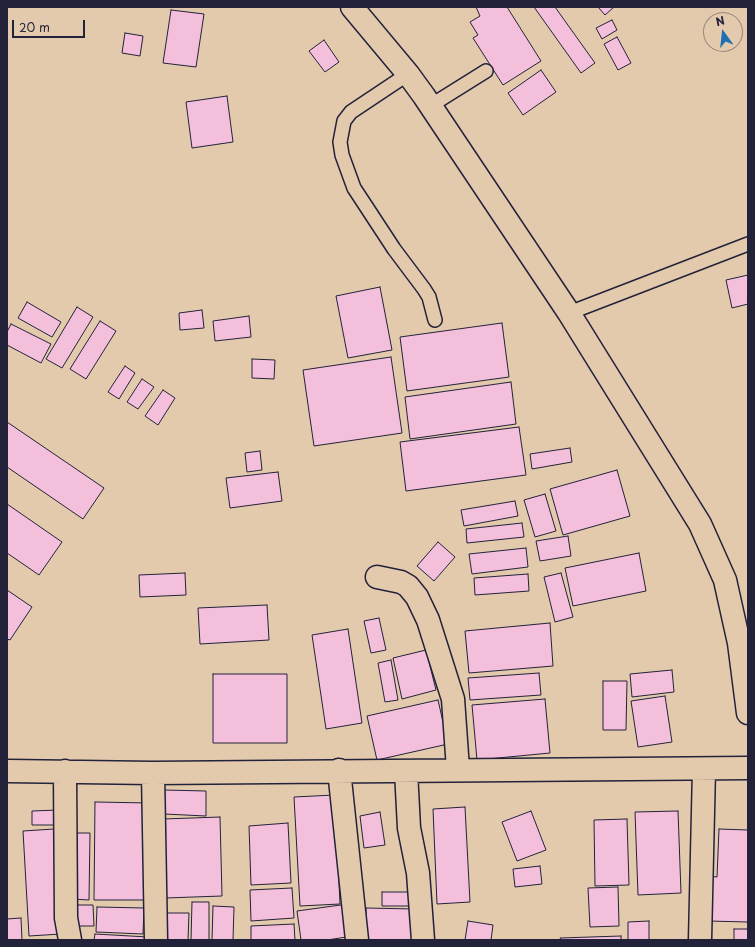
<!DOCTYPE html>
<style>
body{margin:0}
#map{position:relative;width:755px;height:947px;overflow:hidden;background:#e4caac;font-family:"Playpen Sans",sans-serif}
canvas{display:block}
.frame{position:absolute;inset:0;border:8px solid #22223b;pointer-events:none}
.north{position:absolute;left:703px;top:12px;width:40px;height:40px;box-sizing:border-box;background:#e4caac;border:1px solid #96877f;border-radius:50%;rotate:345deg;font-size:11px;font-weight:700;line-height:16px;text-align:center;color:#22223b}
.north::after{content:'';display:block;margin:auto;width:14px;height:18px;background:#1f6fb2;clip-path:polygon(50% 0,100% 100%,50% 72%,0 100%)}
.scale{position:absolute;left:12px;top:20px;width:73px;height:18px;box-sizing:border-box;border:2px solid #22223b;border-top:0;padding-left:5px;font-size:12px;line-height:14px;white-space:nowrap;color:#22223b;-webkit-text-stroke:3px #e4caac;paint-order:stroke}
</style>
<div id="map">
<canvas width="755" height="947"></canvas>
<div class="frame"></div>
<div class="north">N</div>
<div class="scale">20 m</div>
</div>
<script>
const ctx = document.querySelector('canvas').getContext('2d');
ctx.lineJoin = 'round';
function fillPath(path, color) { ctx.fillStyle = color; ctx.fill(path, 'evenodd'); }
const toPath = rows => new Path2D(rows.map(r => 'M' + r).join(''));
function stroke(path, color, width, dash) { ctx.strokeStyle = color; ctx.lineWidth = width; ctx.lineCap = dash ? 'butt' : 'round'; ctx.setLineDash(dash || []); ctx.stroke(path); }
const building = toPath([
 [507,7,541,61,503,85,473,38,478,35,470,22,480,16,476,7,507,7],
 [534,7,555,7,595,63,581,73,534,7],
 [598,7,614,7,605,15,598,7],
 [171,10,204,14,196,67,163,63,171,10],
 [612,20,617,30,602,39,596,28,612,20],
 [125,33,143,36,140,56,122,53,125,33],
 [617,37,631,63,618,70,604,44,617,37],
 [324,40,339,62,325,72,309,51,324,40],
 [541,70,556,92,523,115,508,93,541,70],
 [227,96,233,142,192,148,186,102,227,96],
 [748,275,748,304,732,308,726,280,748,275],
 [380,287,392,350,348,358,336,296,380,287],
 [27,302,61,322,52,337,18,318,27,302],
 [77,307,93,317,62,368,46,359,77,307],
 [202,310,204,328,180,330,179,313,202,310],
 [249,316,251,337,215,341,213,321,249,316],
 [100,321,116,331,86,379,70,369,100,321],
 [502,323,509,377,407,391,400,337,502,323],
 [11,324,51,344,41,363,7,345,7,332,11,324],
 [391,357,402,433,314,446,303,370,391,357],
 [252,359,275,360,274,379,252,378,252,359],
 [125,366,135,373,119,399,108,392,125,366],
 [142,379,154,387,138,409,127,402,142,379],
 [511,382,516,424,410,439,405,397,511,382],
 [163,390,175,398,158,425,145,416,163,390],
 [7,422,104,488,83,519,7,467,7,422],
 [519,427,526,475,406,491,400,442,519,427],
 [570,448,572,462,532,469,530,454,570,448],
 [260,451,262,470,247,472,245,453,260,451],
 [617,470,630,516,563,535,550,489,617,470],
 [278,472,282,501,230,508,226,478,278,472],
 [545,494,556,531,535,537,524,500,545,494],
 [515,501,518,516,464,526,461,510,515,501],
 [7,504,62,542,39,575,7,553,7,504],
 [522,523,524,537,467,543,466,529,522,523],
 [568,536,571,556,540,561,536,541,568,536],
 [438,542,455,557,434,581,417,566,438,542],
 [526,548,528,567,472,574,469,554,526,548],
 [639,553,646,591,573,606,565,568,639,553],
 [185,573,186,595,140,597,139,575,185,573],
 [561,573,573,617,555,622,544,577,561,573],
 [528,574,529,591,475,595,474,578,528,574],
 [7,590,32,607,10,640,7,639,7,590],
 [267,605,269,640,200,644,198,608,267,605],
 [379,618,386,650,371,653,364,621,379,618],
 [550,623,553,666,469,673,465,631,550,623],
 [348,629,362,723,326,729,312,635,348,629],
 [426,650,436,690,402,699,393,658,426,650],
 [391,660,398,700,385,702,378,663,391,660],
 [672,670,674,692,632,697,630,674,672,670],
 [539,673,541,695,470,700,468,678,539,673],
 [213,674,287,674,287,743,213,743,213,674],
 [603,681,627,681,626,730,603,730,603,681],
 [665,696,672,742,638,747,631,701,665,696],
 [545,699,550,753,477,760,472,705,545,699],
 [438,700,448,744,377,760,367,716,438,700],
 [164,790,206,791,206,816,164,814,164,790],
 [335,795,340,904,300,906,294,797,335,795],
 [95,802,149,803,149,900,94,900,95,802],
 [465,807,470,902,437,904,433,809,465,807],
 [58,810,58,825,32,825,32,811,58,810],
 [531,811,546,850,517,861,502,822,531,811],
 [678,811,681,893,638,895,635,812,678,811],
 [380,812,385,845,364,848,360,816,380,812],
 [220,817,222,896,165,898,163,819,220,817],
 [627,819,629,885,595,886,594,820,627,819],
 [288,823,291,883,251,885,249,826,288,823],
 [54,829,61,934,29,936,23,831,54,829],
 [719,829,748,830,748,922,708,921,709,876,717,877,719,829],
 [73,833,90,833,89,900,72,899,73,833],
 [540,866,542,884,515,887,513,869,540,866],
 [618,887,619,926,590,927,588,888,618,887],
 [292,888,294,918,251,921,250,890,292,888],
 [382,892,414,892,414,906,382,906,382,892],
 [192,902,209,902,209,940,191,940,192,902],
 [348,904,353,936,327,940,301,940,297,911,348,904],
 [73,905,93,905,94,926,73,926,73,905],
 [213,906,234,907,233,940,212,940,213,906],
 [97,907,144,908,143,934,96,932,97,907],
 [366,908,414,909,414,940,366,940,366,908],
 [165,913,189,913,188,940,165,940,165,913],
 [21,918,22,940,7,940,7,919,21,918],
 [468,921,493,925,491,940,465,940,468,921],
 [649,921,649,940,628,940,628,922,649,921],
 [294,924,295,940,251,940,251,926,294,924],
 [734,929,748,929,748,940,734,940,734,929],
 [95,934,148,937,147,940,94,940,95,934],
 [621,936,621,940,561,940,560,938,621,936]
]);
const service = toPath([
 [408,74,351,112,344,121,340,142,342,155,354,188,394,249,424,289,429,297,435,320],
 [430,106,486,71],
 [569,313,748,244]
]);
const minor = toPath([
 [352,7,408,74,424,96,569,313,700,524,725,580,739,643,748,713],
 [377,577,401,582,408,586,417,597,428,620,453,699,458,769],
 [339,770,357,940],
 [7,771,153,773,748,768],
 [65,771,66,918,70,940],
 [406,771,409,828,418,873,423,940],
 [153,773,156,940],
 [700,940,704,769]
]);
fillPath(building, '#f3bfdb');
stroke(building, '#22223b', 1);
stroke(service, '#22223b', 16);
stroke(minor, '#22223b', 25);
stroke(service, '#e4caac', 13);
stroke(minor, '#e4caac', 22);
</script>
